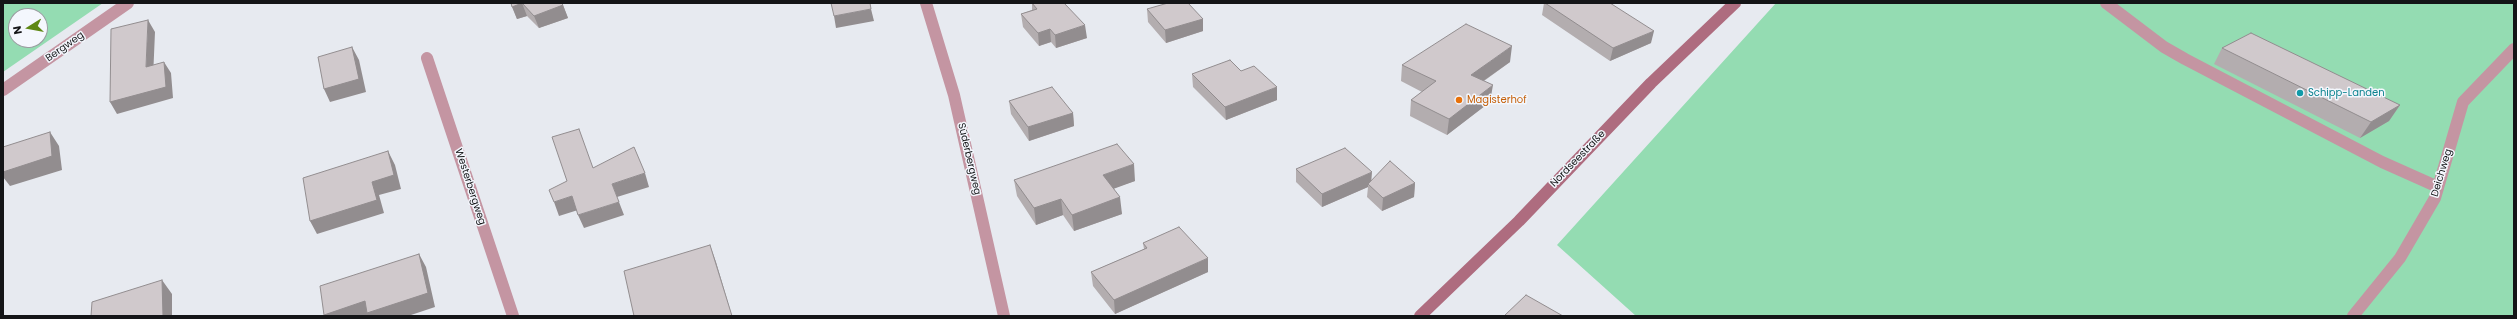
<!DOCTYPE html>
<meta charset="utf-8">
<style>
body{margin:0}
#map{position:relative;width:2517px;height:319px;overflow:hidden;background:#e7eaf0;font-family:Poppins,sans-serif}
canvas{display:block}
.frame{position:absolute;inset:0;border:4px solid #141517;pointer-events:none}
.north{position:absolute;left:8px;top:8px;width:40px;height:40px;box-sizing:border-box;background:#f4f7fd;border:1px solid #9a9da1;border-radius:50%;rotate:259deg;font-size:11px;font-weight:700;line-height:16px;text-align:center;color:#141517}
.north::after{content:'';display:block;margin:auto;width:14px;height:18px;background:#5e8813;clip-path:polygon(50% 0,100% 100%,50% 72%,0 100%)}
</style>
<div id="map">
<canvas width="2517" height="319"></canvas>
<div class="frame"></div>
<div class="north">N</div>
</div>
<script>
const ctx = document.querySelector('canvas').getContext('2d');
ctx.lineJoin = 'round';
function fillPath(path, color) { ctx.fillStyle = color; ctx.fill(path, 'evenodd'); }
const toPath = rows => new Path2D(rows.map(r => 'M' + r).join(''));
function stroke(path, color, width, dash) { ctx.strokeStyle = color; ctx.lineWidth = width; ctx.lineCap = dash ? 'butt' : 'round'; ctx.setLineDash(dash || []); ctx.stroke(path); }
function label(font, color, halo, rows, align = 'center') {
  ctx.font = font + ' Poppins,sans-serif'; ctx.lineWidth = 3; ctx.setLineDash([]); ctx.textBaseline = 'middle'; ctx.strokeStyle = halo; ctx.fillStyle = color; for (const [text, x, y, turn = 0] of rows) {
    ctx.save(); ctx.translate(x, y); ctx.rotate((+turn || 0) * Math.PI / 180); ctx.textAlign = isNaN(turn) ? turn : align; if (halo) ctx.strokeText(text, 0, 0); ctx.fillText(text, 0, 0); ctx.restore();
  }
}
const green = toPath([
 [3,3,103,3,3,72],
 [16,16,40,16,40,40,16,40],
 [1776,3,2514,3,2514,316,1636,316,1557,245]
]);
const lane = toPath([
 [2106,3,2164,47,2185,59,2382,162,2438,187]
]);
const street = toPath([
 [926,3,954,95,1004,316],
 [427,58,513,316],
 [3,90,128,3],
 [2353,316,2400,258,2435,198,2463,102,2514,49]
]);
const secondary = toPath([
 [1420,316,1519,221,1651,83,1735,3]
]);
const wall = toPath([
 [511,3,563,5,568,18,539,28,527,16,517,19],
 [1032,3,1087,38,1056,48,1051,42,1039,46,1023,27,1021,14,1032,10],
 [1544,3,1610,3,1651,43,1610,61,1542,15],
 [1147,9,1203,19,1203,31,1166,43,1148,22],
 [2222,48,2400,105,2389,121,2360,138,2214,64],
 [1510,62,1484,81,1490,102,1447,135,1410,116,1411,100,1422,92,1401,81,1402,65],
 [1241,71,1277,100,1226,120,1193,87,1192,74],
 [1009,101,1073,113,1074,126,1029,141,1011,114],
 [1296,169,1371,180,1415,183,1414,197,1382,211,1367,197,1368,187,1322,207,1296,182],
 [1014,180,1135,181,1114,188,1122,214,1074,231,1063,215,1036,225,1017,196],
 [1143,243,1208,272,1115,314,1093,286,1091,272,1144,249]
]);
const shadedWall = toPath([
 [522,3,527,16,517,19,512,7],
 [563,5,568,18,539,28,534,16],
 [871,9,874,21,836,28,834,16],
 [1203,19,1203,31,1166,43,1165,30],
 [148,20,155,32,153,78,146,67],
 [1085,25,1087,38,1056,48,1055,35],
 [1050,29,1051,42,1039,46,1038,33],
 [1654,31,1651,43,1610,61,1613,48],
 [1512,46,1510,62,1469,91,1471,75],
 [352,47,359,60,366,92,330,102,324,89],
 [164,62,171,73,173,98,117,114,110,102],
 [1493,85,1490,102,1447,135,1449,119],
 [1277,87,1277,100,1226,120,1225,107],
 [2400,105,2389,121,2360,138,2371,122],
 [1073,113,1074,126,1029,141,1028,127],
 [50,132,59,146,62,170,10,186,3,177,3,172],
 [388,151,395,165,401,189,379,195,384,213,317,234,310,221],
 [1134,164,1135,181,1105,192,1103,175],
 [1372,172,1371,185,1368,184,1368,187,1322,207,1322,194],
 [645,173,649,187,617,197,612,184],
 [1415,183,1414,197,1382,211,1383,198],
 [572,196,578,210,559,216,554,202],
 [1120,197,1122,214,1074,231,1072,215],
 [1061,199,1063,215,1036,225,1034,208],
 [619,202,624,215,584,228,578,215],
 [710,245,716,262,732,316],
 [419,254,426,267,435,307,408,316,325,316,324,315],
 [1208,258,1208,272,1115,314,1114,300],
 [162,280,172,294,172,316,162,316]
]);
const building = toPath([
 [511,3,561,3,563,5,534,16,522,3,512,7,511,3],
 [831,3,870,3,871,9,834,16,831,3],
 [1032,3,1064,3,1085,25,1055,35,1050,29,1038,33,1021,14,1037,9,1032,3],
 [1168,3,1188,3,1203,19,1165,30,1147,9,1168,3],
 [1545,3,1610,3,1654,31,1613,48,1545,3],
 [148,20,146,67,164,62,166,87,110,102,111,29,148,20],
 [1466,24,1512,46,1471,75,1493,85,1449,119,1411,100,1436,81,1402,65,1466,24],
 [2251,33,2400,105,2371,122,2222,48,2251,33],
 [352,47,359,79,324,89,318,57,352,47],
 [1230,60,1241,71,1254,66,1277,87,1225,107,1192,74,1230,60],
 [1052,87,1073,113,1028,127,1009,101,1052,87],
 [579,129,593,168,634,147,645,173,612,184,619,202,578,215,572,196,554,202,549,190,567,181,552,137,579,129],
 [50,132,52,156,3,172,3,147,50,132],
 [1117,144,1134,164,1103,175,1120,197,1072,215,1061,199,1034,208,1014,180,1117,144],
 [1345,148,1372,172,1322,194,1296,169,1345,148],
 [388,151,394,175,372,182,377,200,310,221,303,178,388,151],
 [1390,161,1415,183,1383,198,1368,184,1390,161],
 [1179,227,1208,258,1114,300,1091,272,1147,248,1143,243,1179,227],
 [710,245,732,316,634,316,624,271,710,245],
 [419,254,428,293,367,313,365,301,324,315,320,286,419,254],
 [162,280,163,316,91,316,92,302,162,280],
 [1526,295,1563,316,1504,316,1526,295]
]);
const markers = [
 [2300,93,4,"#0f9aa8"],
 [1459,100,4,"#e8710a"]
];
const streetNames = [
 ["Bergweg",65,47,-35],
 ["Süderbergweg",969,159,77],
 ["Nordseestraße",1578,159,-46],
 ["Deichweg",2442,173,-73],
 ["Westerbergweg",470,187,72]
];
const cultureNames = [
 ["Schipp-Landen",2308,93]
];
const foodNames = [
 ["Magisterhof",1467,100]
];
fillPath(green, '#94dcb2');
stroke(lane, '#c495a2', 12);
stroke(street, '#c495a2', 12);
stroke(secondary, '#ae6c7f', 12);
fillPath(wall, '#b3adaf');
fillPath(shadedWall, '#928d8f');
fillPath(building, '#d0c9cc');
stroke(building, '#928d8f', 1);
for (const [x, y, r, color] of markers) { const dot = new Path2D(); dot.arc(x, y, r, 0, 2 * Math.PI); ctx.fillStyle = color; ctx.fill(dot); stroke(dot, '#f4f7fd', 1.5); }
label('10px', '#141517', '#f4f7fd', streetNames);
label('10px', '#0d838f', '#f4f7fd', cultureNames, 'left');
label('10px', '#c56008', '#f4f7fd', foodNames, 'left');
</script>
